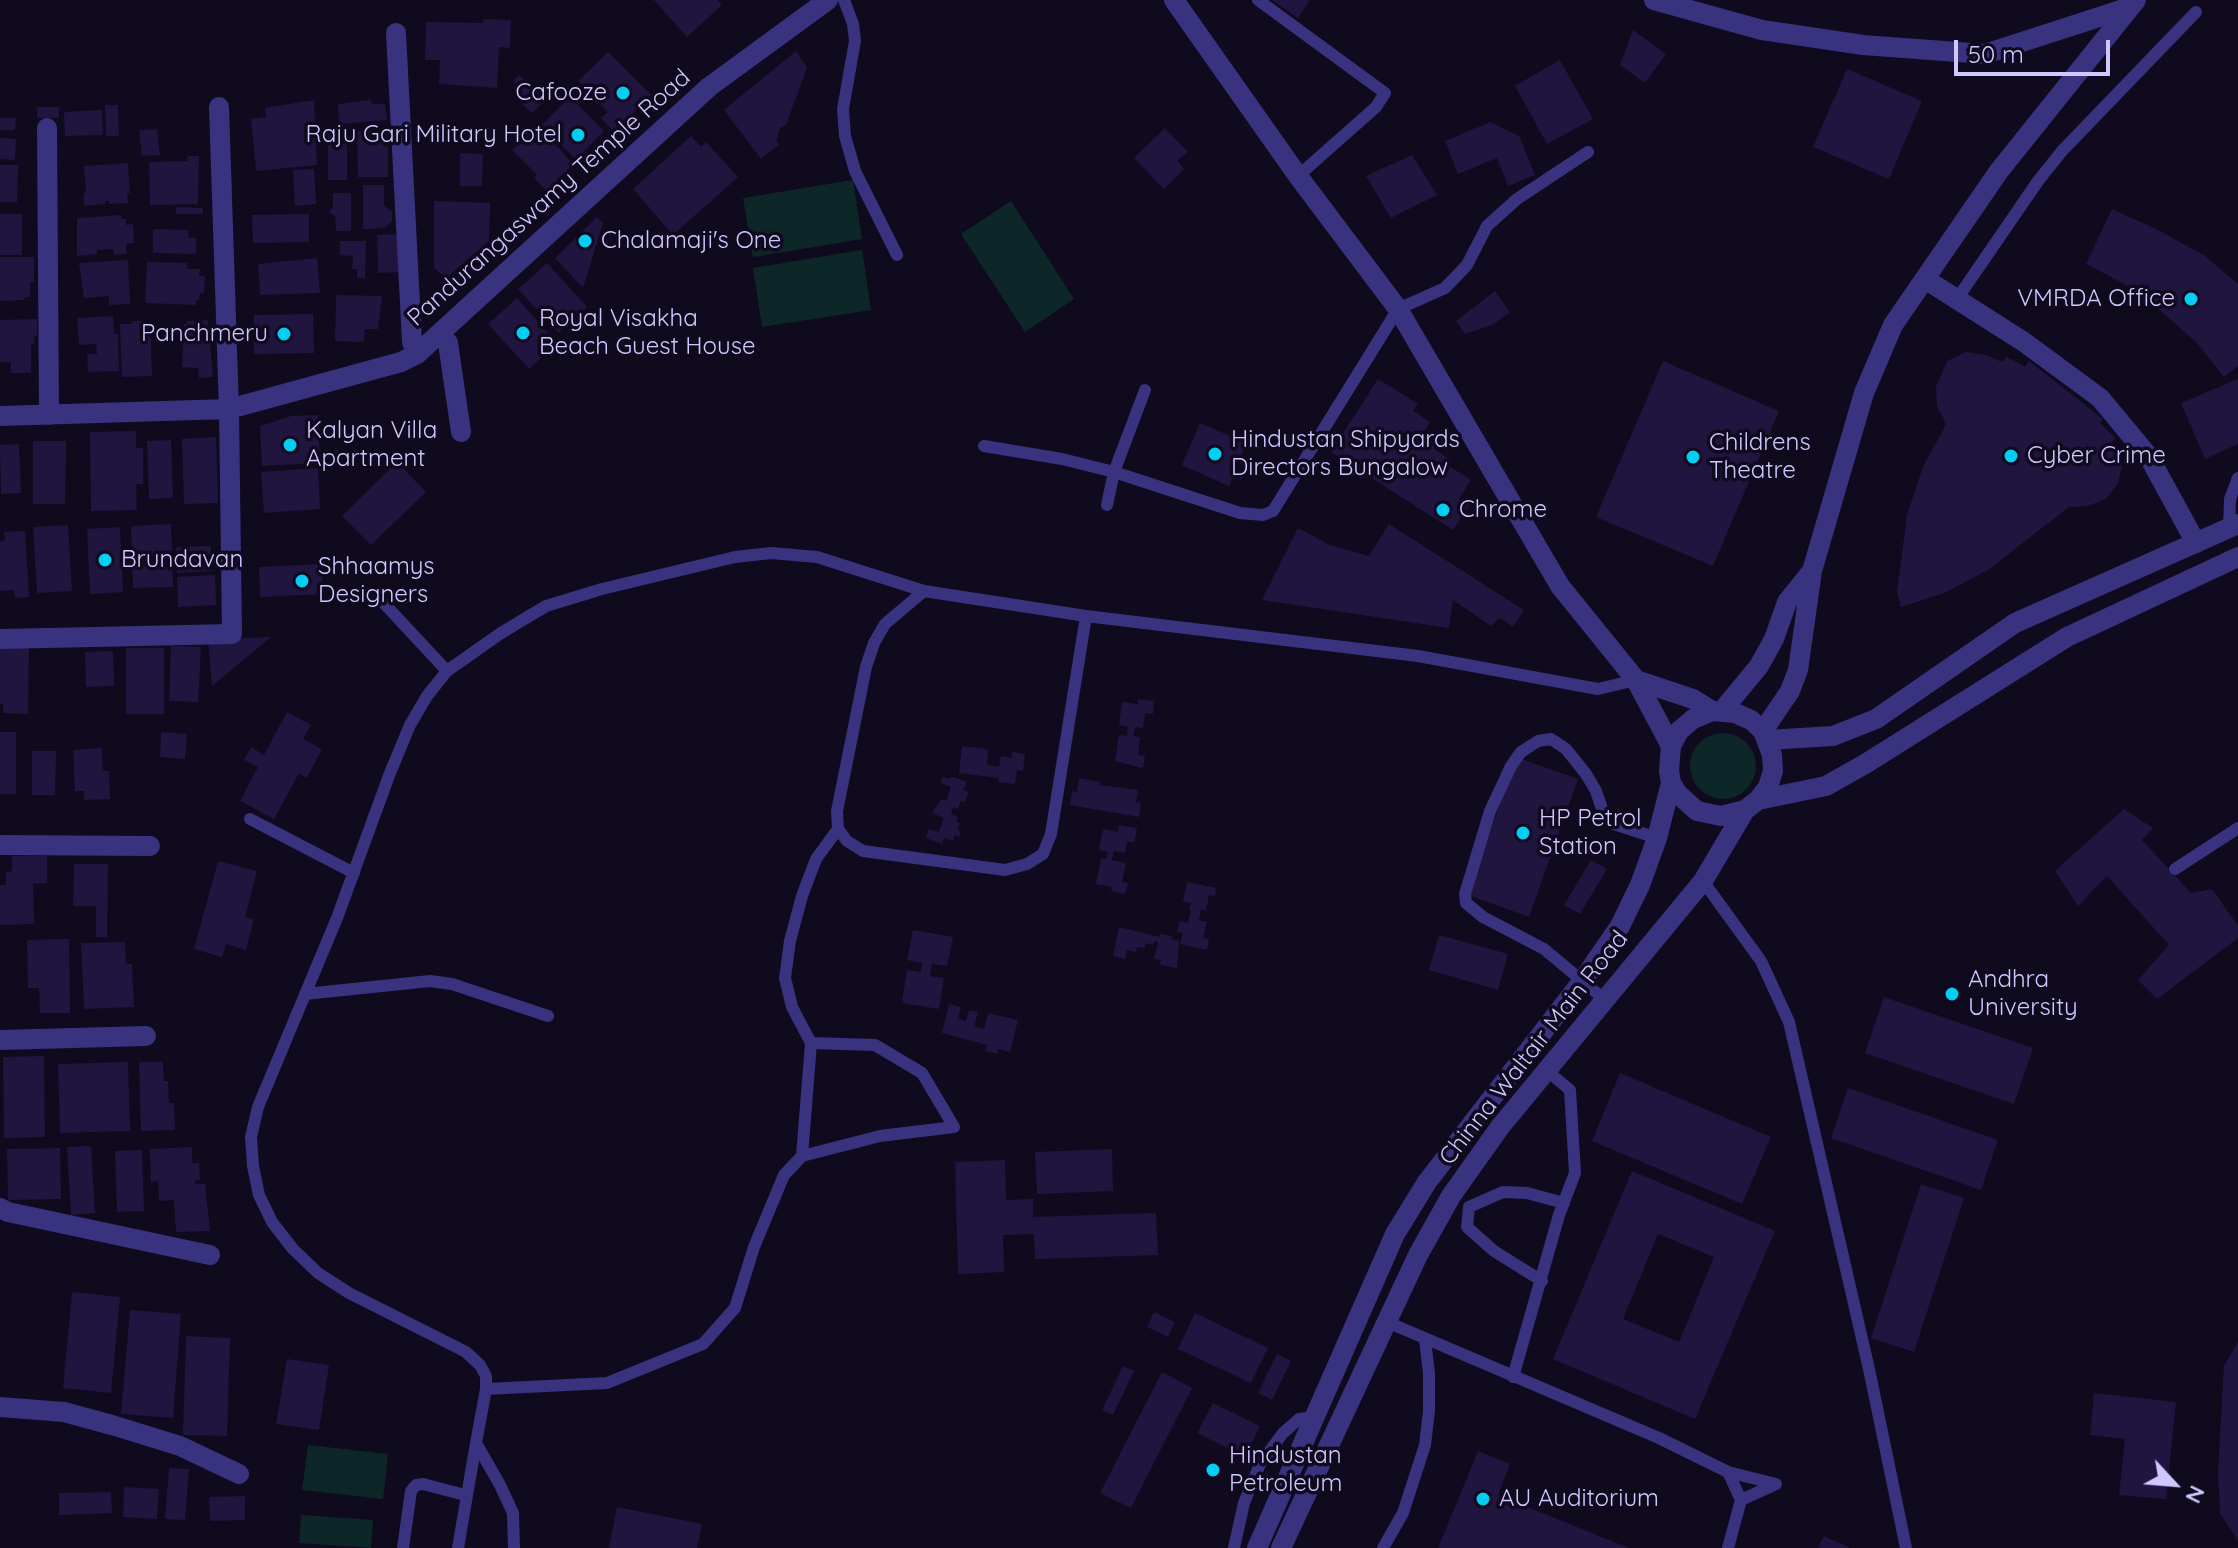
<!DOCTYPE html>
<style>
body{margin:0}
#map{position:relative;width:2238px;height:1548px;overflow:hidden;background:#0f0a1d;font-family:Quicksand,sans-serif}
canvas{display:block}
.north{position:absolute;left:2134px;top:1444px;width:80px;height:80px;-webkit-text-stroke:6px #0f0a1d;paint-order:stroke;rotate:116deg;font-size:22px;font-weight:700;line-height:32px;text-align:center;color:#d0c7ff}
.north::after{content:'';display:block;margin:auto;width:28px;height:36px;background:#d0c7ff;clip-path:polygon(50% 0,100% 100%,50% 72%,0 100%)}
.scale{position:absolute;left:1954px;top:40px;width:156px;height:36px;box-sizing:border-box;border:4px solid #d0c7ff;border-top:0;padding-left:10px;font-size:24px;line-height:28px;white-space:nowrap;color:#d0c7ff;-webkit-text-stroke:6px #0f0a1d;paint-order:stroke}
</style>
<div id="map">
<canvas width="2238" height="1548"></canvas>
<div class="north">N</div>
<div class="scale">50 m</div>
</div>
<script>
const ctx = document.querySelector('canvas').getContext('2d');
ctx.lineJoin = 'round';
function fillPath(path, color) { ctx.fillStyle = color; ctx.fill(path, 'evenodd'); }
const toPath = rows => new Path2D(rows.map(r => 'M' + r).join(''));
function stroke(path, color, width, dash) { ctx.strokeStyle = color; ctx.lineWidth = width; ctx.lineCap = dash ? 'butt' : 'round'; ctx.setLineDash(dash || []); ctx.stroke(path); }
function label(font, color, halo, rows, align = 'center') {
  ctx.font = font + ' Quicksand,sans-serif'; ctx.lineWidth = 7; ctx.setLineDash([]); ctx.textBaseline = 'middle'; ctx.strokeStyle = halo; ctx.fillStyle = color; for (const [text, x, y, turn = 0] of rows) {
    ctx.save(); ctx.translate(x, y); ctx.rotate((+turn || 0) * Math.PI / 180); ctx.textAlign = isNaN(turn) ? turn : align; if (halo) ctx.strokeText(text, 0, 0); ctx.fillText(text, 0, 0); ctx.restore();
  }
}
const green = toPath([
 [853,180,862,239,753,257,743,198],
 [1011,201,1074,299,1025,332,961,234],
 [862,250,871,310,762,327,753,268],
 '1690 766a33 33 0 1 1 66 0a33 33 0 1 1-66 0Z',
 [308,1445,388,1454,383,1499,302,1490],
 [301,1515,373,1520,371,1548,299,1543]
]);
const building = toPath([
 [654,0,717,0,722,5,687,37],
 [1272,0,1310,0,1298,18],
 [483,19,511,20,510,48,499,47,497,88,439,84,440,60,425,60,426,22,483,23],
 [1633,30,1666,54,1645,83,1620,65],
 [796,51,807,68,786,125,781,127,776,141,780,144,761,159,724,110],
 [608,52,651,95,614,132,601,118,608,112,578,81],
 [1560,60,1593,119,1547,144,1515,86],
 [1847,69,1922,101,1889,179,1813,147],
 [519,75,545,100,532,113,514,96,521,89,513,81],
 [570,97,604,131,576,160,542,125],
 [314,100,317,165,256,171,251,119,266,117,265,108],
 [371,100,372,104,385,104,387,120,339,124,338,104],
 [105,105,118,105,119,136,106,136],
 [37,107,59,107,59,118,37,118],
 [102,110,103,135,65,136,64,112],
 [0,118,16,118,15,130,0,130],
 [1490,122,1519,136,1535,175,1508,186,1497,158,1458,174,1445,141],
 [538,125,573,164,547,191,534,178,537,175,512,150],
 [1165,128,1188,152,1177,161,1184,169,1164,189,1134,158],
 [157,129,160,155,142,156,139,130],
 [387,130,388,142,384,142,384,147,388,146,388,177,358,177,357,131],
 [328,134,347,134,347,180,328,180],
 [691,136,701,147,706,142,738,177,673,235,633,189],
 [0,138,16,139,15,160,0,159],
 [460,153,483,154,482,186,460,186],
 [1412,155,1437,195,1391,218,1366,176],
 [187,156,199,156,198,204,150,205,149,162,188,161],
 [128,163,130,193,127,193,128,203,109,204,109,201,105,201,105,204,84,206,84,193,86,193,84,166],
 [0,165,18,165,17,202,0,202],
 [314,169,316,204,295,206,293,170],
 [363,185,384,185,384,206,392,211,392,221,385,228,363,229],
 [333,193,351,193,351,231,336,231,335,216,329,212,333,207],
 [434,201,490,203,489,241,446,278,434,268],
 [176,207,203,208,203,214,176,214],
 [2112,209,2160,231,2205,256,2238,284,2238,366,2224,377,2197,343,2162,312,2128,286,2086,264],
 [0,214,22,214,22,255,0,255],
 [309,214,309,242,253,243,252,215],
 [121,215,121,219,126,219,126,225,133,224,134,243,126,244,127,254,114,255,113,249,97,250,97,254,77,256,77,218],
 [597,217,603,223,583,288,555,258],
 [153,229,189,230,188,238,196,238,196,254,153,253],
 [397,234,399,272,378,273,377,235],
 [340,241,366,241,365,278,357,278,357,269,352,269,353,256,340,255],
 [0,257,34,257,34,282,30,282,30,297,24,297,24,300,0,301],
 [317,258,320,293,260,295,258,264],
 [128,260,130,304,109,305,109,296,84,298,79,263],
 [147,262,187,263,187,269,200,269,199,276,205,276,204,293,200,293,199,300,196,300,196,305,145,303],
 [547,263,587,307,559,333,518,289],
 [1495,291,1510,312,1492,325,1465,334,1456,321],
 [336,295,382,296,378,329,365,329,364,342,335,341],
 [517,298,557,343,529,369,488,324],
 [313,314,314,353,254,354,254,315],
 [113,316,114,334,118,334,119,371,88,372,87,354,97,354,96,344,79,345,77,318],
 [37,319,37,336,34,336,34,344,31,344,31,373,11,373,11,362,0,362,0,320],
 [208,320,213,377,199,378,198,368,182,367,184,324,187,324,187,321],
 [132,321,150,321,152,376,122,377,120,324,131,324],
 [1966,352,1986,355,2002,362,2007,357,2025,367,2029,361,2103,419,2100,423,2115,438,2110,445,2122,465,2118,483,2106,499,2088,506,2069,507,1988,570,1944,593,1901,607,1897,592,1907,515,1923,467,1946,424,1937,406,1936,387,1947,361],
 [1663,361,1779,411,1713,566,1596,517],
 [1378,379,1418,404,1413,411,1430,422,1423,433,1438,443,1434,449,1452,461,1449,466,1471,480,1459,499,1469,505,1453,530,1331,452],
 [2238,379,2238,444,2205,459,2181,403],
 [318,415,320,463,262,466,260,426,291,416],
 [1200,423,1247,443,1229,486,1182,465],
 [136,431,136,448,143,448,143,484,136,484,137,510,91,511,90,432],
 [216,437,218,503,184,504,182,439],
 [171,440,173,498,149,499,147,441],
 [33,441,66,441,65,504,33,504],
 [19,444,21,493,1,494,0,445],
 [397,462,426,492,371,545,342,516],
 [318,468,320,509,264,513,261,472],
 [171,524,173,587,133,588,131,526],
 [1389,524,1524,610,1513,627,1500,618,1491,626,1453,600,1449,628,1262,600,1298,528,1330,545,1369,556],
 [68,525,72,591,37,593,33,527],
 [120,527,123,592,90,594,87,529],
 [25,531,29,597,15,598,14,590,0,591,0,542,5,541,4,532],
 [211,546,212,571,177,573,176,547],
 [322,564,323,594,260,597,259,567],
 [215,575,216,605,178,607,177,577],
 [271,637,212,686,208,640],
 [0,645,29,646,28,714,3,713,3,704,0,704],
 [171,646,201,647,198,702,169,701],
 [126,648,164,648,164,714,126,714],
 [113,651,114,686,86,687,85,652],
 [1138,699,1154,701,1153,714,1145,713,1143,728,1135,727,1133,736,1140,737,1138,755,1145,756,1143,768,1115,761,1119,735,1127,736,1128,727,1119,725,1122,702,1138,704],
 [287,712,311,725,303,739,322,749,307,778,299,773,274,819,240,801,258,767,244,760,251,747,264,755],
 [0,732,16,732,16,794,0,794],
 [161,732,187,734,185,759,160,757],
 [962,746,988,749,987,765,999,767,1001,756,1012,758,1012,752,1025,754,1023,771,1017,770,1015,784,998,782,999,778,959,773],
 [102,748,103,771,109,771,110,799,84,800,84,791,75,791,73,750],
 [32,751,56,751,55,795,32,795],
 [1516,757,1578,779,1529,917,1468,895],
 [951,776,967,782,963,790,969,792,964,803,961,801,958,809,953,807,951,814,958,817,956,822,960,823,957,830,961,832,959,837,955,835,953,841,944,838,942,844,926,838,929,829,939,832,944,818,932,813,941,799,946,801,951,787,940,783,942,777,950,779],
 [1079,778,1100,782,1099,785,1138,790,1136,802,1141,803,1139,817,1070,805,1072,791,1077,792],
 [2124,809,2153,828,2142,840,2191,893,2212,889,2238,926,2238,938,2157,999,2138,980,2169,945,2107,876,2078,906,2055,871],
 [1119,825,1137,828,1134,843,1127,841,1125,853,1114,851,1112,860,1126,863,1122,882,1128,883,1125,894,1111,891,1112,887,1096,884,1101,858,1106,859,1108,852,1099,850,1103,829,1118,832],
 [12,856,47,856,47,883,33,883,34,924,0,925,0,885,6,885,6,872,12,871],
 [1591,860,1607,869,1580,914,1564,905],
 [218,861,257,871,245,917,254,919,246,950,226,944,222,957,194,949],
 [74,864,108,864,107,937,96,937,96,906,73,906],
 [1187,882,1216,888,1215,896,1209,895,1206,911,1201,909,1199,920,1207,922,1203,938,1209,939,1207,950,1180,944,1183,933,1177,932,1180,921,1188,923,1191,910,1189,910,1191,903,1183,901],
 [1119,927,1160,937,1160,934,1172,936,1172,939,1179,941,1177,968,1160,965,1161,960,1154,959,1158,942,1154,941,1153,945,1145,943,1145,948,1137,947,1136,952,1127,950,1125,959,1113,956],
 [913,930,953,937,947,966,932,964,930,976,944,978,939,1009,902,1003,907,970,921,972,922,963,907,960],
 [1439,935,1508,954,1498,990,1429,970],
 [69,939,70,1013,40,1013,39,988,28,988,27,940],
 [125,942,126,964,132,964,134,1007,84,1009,81,943],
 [1884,997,2033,1048,2014,1104,1865,1053],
 [949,1004,961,1007,958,1019,966,1021,969,1010,978,1012,974,1027,984,1029,988,1013,1018,1020,1010,1052,998,1049,997,1054,985,1051,987,1045,942,1033],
 [44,1056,45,1137,4,1138,3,1057],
 [128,1062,130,1131,60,1133,58,1064],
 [139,1062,163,1062,164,1081,168,1081,169,1103,174,1103,175,1130,141,1131],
 [1620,1073,1771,1137,1742,1204,1592,1141],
 [1848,1088,1998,1140,1981,1190,1831,1138],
 [91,1146,95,1213,71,1215,67,1147],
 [192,1147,192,1163,199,1163,200,1180,195,1180,195,1184,205,1184,210,1231,176,1232,174,1200,159,1201,158,1181,151,1182,150,1149],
 [60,1148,61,1199,8,1200,7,1149],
 [1112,1149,1113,1191,1037,1194,1035,1152],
 [142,1150,144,1211,117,1212,115,1151],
 [1005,1160,1006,1200,1033,1199,1033,1217,1156,1213,1158,1255,1035,1259,1034,1234,1003,1235,1004,1272,958,1274,955,1162],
 [1632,1171,1775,1231,1695,1419,1553,1359],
 [1658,1234,1714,1257,1679,1342,1623,1319],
 [1921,1184,1964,1198,1914,1352,1871,1338],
 [72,1292,120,1297,111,1393,63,1388],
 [130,1310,181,1314,173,1418,121,1414],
 [1154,1312,1175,1322,1168,1337,1147,1327],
 [1195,1313,1268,1348,1251,1383,1178,1349],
 [186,1336,230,1338,227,1436,183,1435],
 [2238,1342,2238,1541,2220,1513,2218,1472,2224,1366],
 [1277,1354,1291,1361,1272,1400,1258,1393],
 [287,1359,329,1365,319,1430,276,1424],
 [1123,1366,1134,1371,1113,1415,1102,1410],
 [1162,1372,1192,1388,1131,1508,1100,1493],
 [2094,1393,2176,1402,2166,1499,2119,1495,2125,1439,2090,1435],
 [1213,1403,1260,1426,1245,1457,1197,1433],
 [1478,1451,1510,1464,1498,1495,1629,1548,1438,1548],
 [169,1468,189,1469,185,1520,165,1519],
 [124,1487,159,1489,157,1519,123,1517],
 [111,1492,112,1513,59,1515,59,1493],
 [245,1496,245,1520,210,1521,209,1497],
 [617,1507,702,1524,697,1548,609,1548],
 [1824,1536,1850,1548,1818,1548]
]);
const service = toPath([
 [844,0,853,24,855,41,843,109,845,136,855,171,897,255],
 [1258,0,1385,93,1376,107,1298,176],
 [1957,299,2038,181,2062,151,2196,12],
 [984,446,1062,459,1114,472,1240,513,1263,515,1273,511,1398,309,1445,288,1467,265,1487,226,1517,199,1588,152],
 [1107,505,1114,472,1145,390],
 [2229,528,2230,499,2238,478],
 [924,591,885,624,874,643,866,667,837,811,838,829,847,841,863,851,1005,870,1027,864,1043,854,1051,834,1086,616],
 [379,598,447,671],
 [250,819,354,873],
 [2175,869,2238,828],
 [1703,881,1761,961,1789,1022,1869,1369,1906,1548],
 [305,994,430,981,452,984,548,1016],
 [1605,1000,1544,949,1483,917,1466,903,1465,894,1490,811,1511,766,1521,752,1538,741,1551,739,1566,749,1586,774,1596,791,1605,818,1614,824,1657,838],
 [802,1156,880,1136,954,1127,922,1073,875,1045,811,1043,792,1007,785,978,790,941,802,896,816,859,838,829],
 [1542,1281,1494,1251,1467,1227,1469,1207,1503,1192,1527,1193,1564,1203],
 [1387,1322,1659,1438,1728,1472,1741,1500,1728,1548],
 [1513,1377,1559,1215,1575,1173,1570,1090,1546,1070],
 [486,1389,607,1383,703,1344,735,1308,754,1247,784,1175,802,1156,811,1043],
 [476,1443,486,1389,486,1376,480,1365,466,1352,349,1293,318,1273,293,1249,272,1222,259,1195,253,1166,251,1137,258,1107,337,918,390,773,410,725,427,696,447,671,501,633,546,606,602,589,735,557,771,553,817,557,924,591,1086,616,1418,656,1598,689,1636,680],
 [1728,1472,1776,1484,1741,1500],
 [403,1548,411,1491,416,1485,423,1484,465,1495],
 [458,1548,476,1443,500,1485,513,1513,514,1548],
 [1234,1548,1244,1503,1260,1464,1283,1433,1299,1419,1315,1417],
 [1383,1548,1403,1513,1425,1445,1429,1411,1429,1373,1425,1340]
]);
const minor = toPath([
 [1654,0,1762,30,1863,45,1985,54,2130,7],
 [396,33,412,342,417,354],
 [47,128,49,415],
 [1925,279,2024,342,2100,398,2149,457,2196,543],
 [440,334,448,343,461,432],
 [0,416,229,409,401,362,417,354,709,87,828,0],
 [0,639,232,634,229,409,219,107],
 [0,845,150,846],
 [0,1040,146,1036],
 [0,1208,8,1212,210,1255],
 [0,1407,64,1412,112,1425,180,1446,239,1474]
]);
const tertiary = toPath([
 [1174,0,1298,176,1398,309,1560,586,1636,680,1671,746],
 [1636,680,1693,699,1712,711],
 [1722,711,1759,666,1774,639,1787,602,1812,571],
 [1763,731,1790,691,1798,670,1812,571,1864,393,1893,325,1999,171,2136,0],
 [1768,740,1833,736,1876,719,2015,623,2238,524],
 [1758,800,1768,787,1773,771,1772,755,1763,731,1751,720,1735,713,1712,711,1693,719,1679,731,1671,746,1669,771,1671,783,1678,794,1697,811,1721,816,1745,810,1758,800,1826,786,1865,764,2067,637,2238,557],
 [1257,1548,1395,1234,1427,1182,1583,980,1620,926,1640,885,1657,838,1671,783],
 [1281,1548,1418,1255,1451,1196,1500,1127,1703,881,1745,810]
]);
const markers = [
 [623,93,8,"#00cef2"],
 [578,135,8,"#00cef2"],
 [585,241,8,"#00cef2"],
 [2191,299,8,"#00cef2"],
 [523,333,8,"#00cef2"],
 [284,334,8,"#00cef2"],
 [290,445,8,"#00cef2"],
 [1215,454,8,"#00cef2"],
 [2011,456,8,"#00cef2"],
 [1693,457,8,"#00cef2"],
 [1443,510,8,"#00cef2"],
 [105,560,8,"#00cef2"],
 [302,581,8,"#00cef2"],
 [1523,833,8,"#00cef2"],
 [1952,994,8,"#00cef2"],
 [1213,1470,8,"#00cef2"],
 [1483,1499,8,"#00cef2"]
];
const poiNames = [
 ["Cafooze",607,93,"right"],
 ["Raju Gari Military Hotel",562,135,"right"],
 ["Chalamaji's One",601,241],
 ["VMRDA Office",2175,299,"right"],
 ["Royal Visakha",539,319],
 ["Beach Guest House",539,347],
 ["Panchmeru",268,334,"right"],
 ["Kalyan Villa",306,431],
 ["Apartment",306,459],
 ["Hindustan Shipyards",1231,440],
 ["Directors Bungalow",1231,468],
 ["Childrens",1709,443],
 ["Theatre",1709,471],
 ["Cyber Crime",2027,456],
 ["Chrome",1459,510],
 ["Brundavan",121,560],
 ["Shhaamys",318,567],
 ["Designers",318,595],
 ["HP Petrol",1539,819],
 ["Station",1539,847],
 ["Andhra",1968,980],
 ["University",1968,1008],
 ["Hindustan",1229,1456],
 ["Petroleum",1229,1484],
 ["AU Auditorium",1499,1499]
];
const streetNames = [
 ["Pandurangaswamy Temple Road",549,198,-42],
 ["Chinna Waltair Main Road",1534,1048,-52]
];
fillPath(green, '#0d2728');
fillPath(building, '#20153f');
stroke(service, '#39327f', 12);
stroke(minor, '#39327f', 20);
stroke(tertiary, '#39327f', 20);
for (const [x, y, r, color] of markers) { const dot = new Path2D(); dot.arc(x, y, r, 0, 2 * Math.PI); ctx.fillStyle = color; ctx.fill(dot); stroke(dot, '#0f0a1d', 3); }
label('24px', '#d0c7ff', '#0f0a1d', poiNames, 'left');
label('24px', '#d0c7ff', '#0f0a1d', streetNames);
</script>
